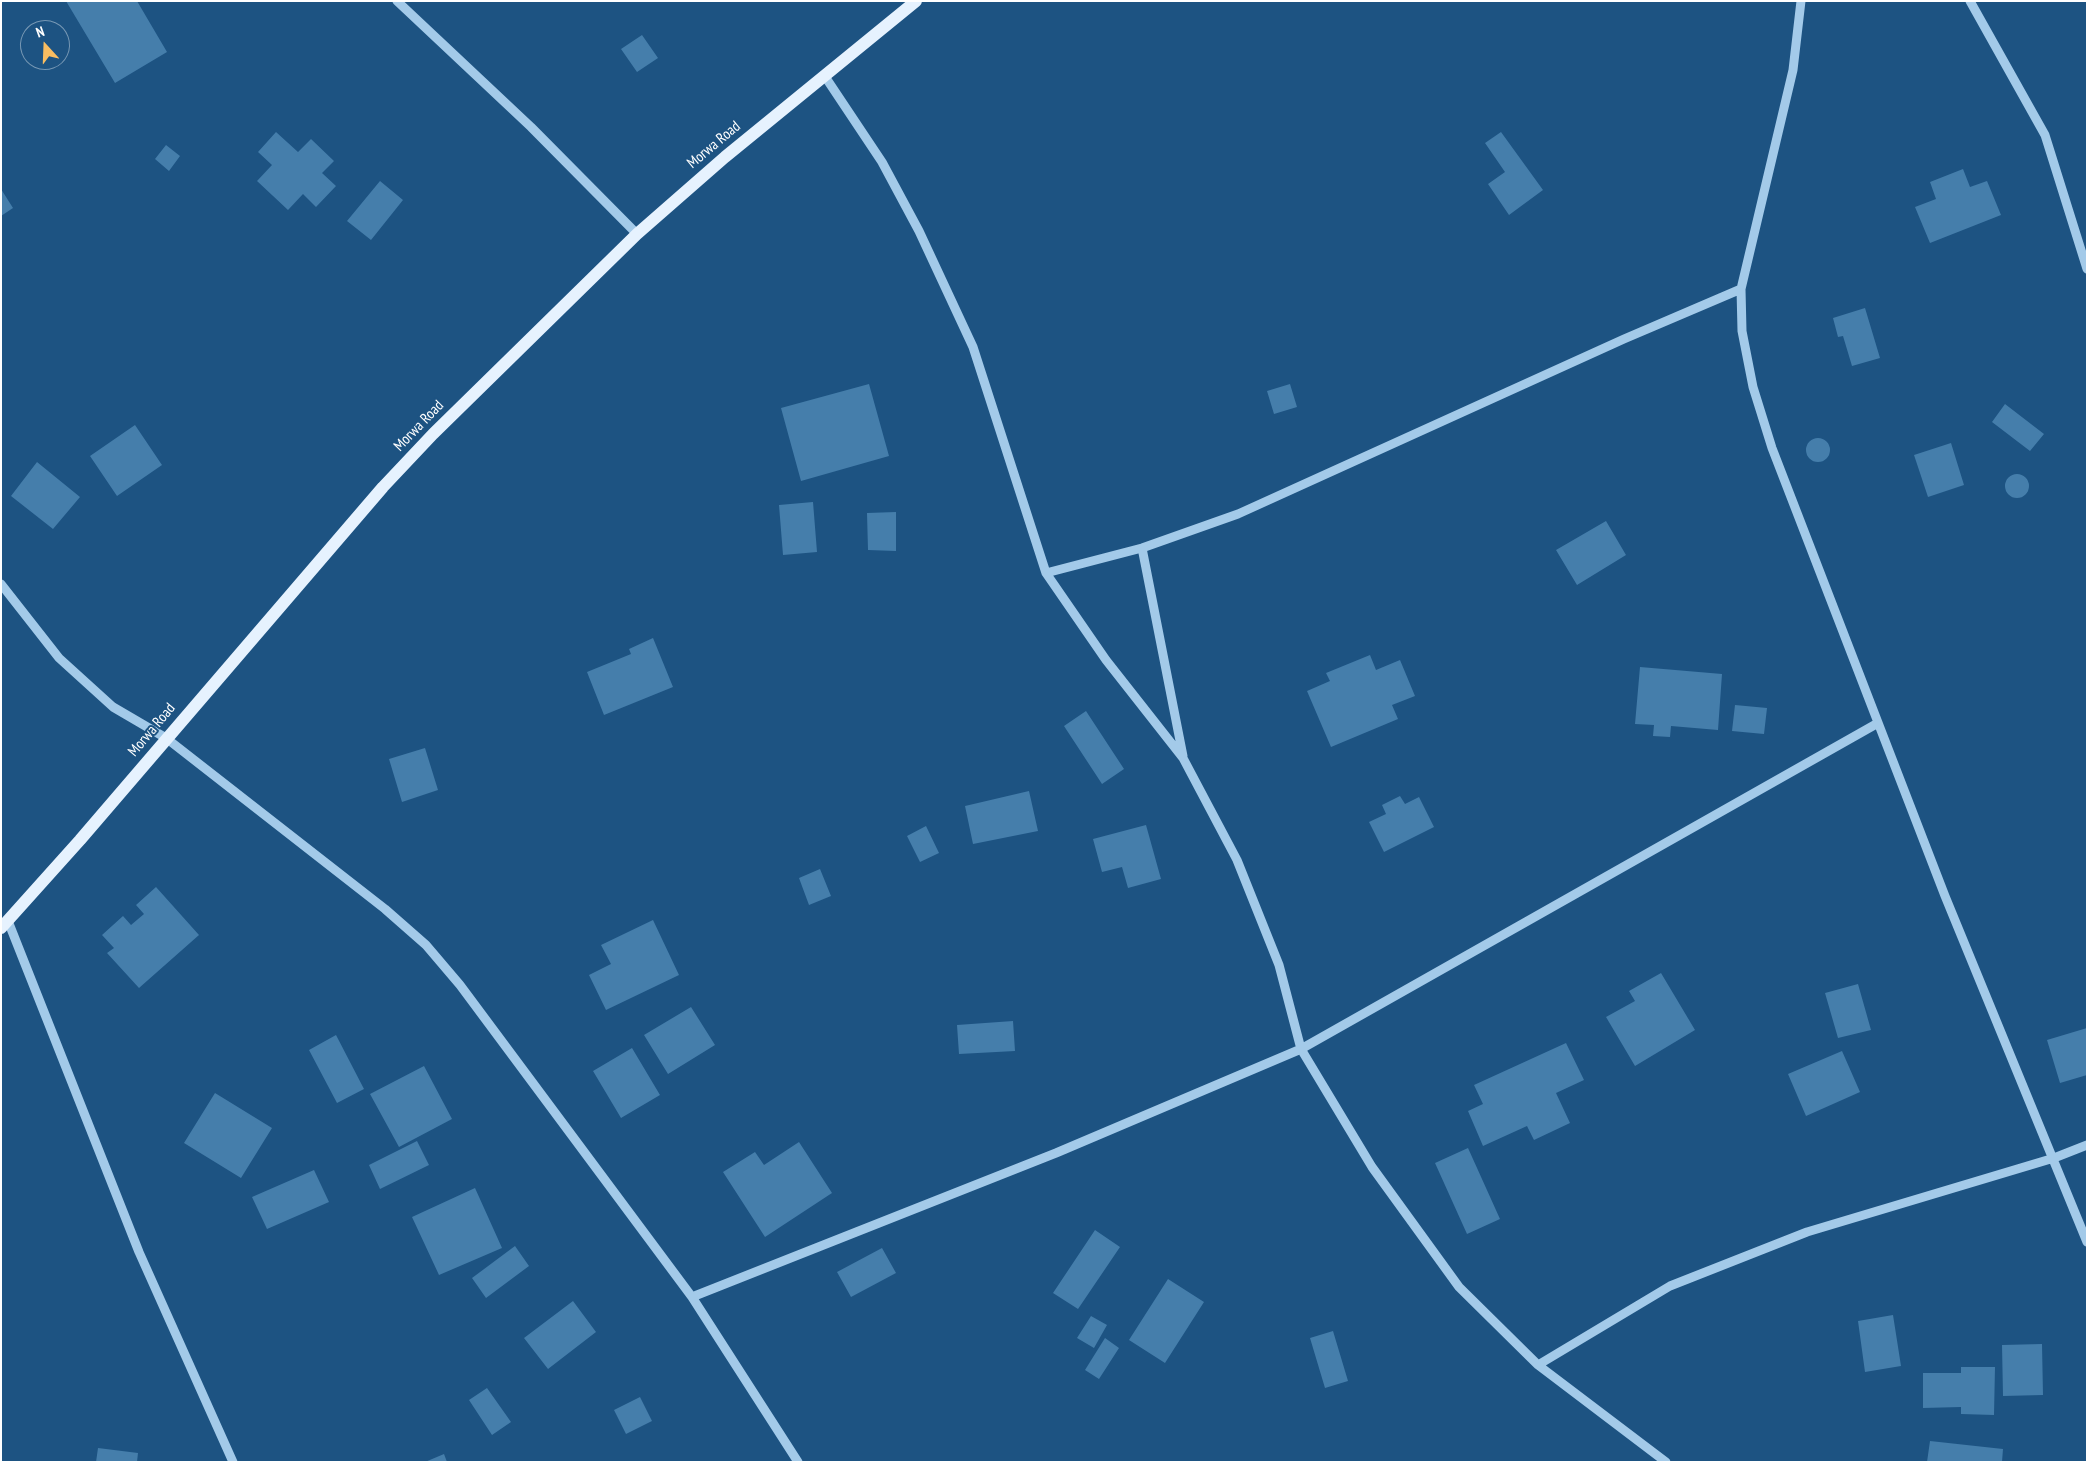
<!DOCTYPE html>
<style>
body{margin:0}
#map{position:relative;width:2088px;height:1463px;overflow:hidden;background:#1d5382;font-family:"PT Sans Narrow",sans-serif}
canvas{display:block}
.frame{position:absolute;inset:0;border:2px solid #fff;pointer-events:none}
.north{position:absolute;left:20px;top:20px;width:50px;height:50px;box-sizing:border-box;background:#1d5382;border:1px solid #7798b4;border-radius:50%;rotate:340deg;font-size:14px;font-weight:700;line-height:20px;text-align:center;color:#fff}
.north::after{content:'';display:block;margin:auto;width:18px;height:22px;background:#f9bd61;clip-path:polygon(50% 0,100% 100%,50% 72%,0 100%)}
</style>
<div id="map">
<canvas width="2088" height="1463"></canvas>
<div class="frame"></div>
<div class="north">N</div>
</div>
<script>
const ctx = document.querySelector('canvas').getContext('2d');
ctx.lineJoin = 'round';
function fillPath(path, color) { ctx.fillStyle = color; ctx.fill(path, 'evenodd'); }
const toPath = rows => new Path2D(rows.map(r => 'M' + r).join(''));
function stroke(path, color, width, dash) { ctx.strokeStyle = color; ctx.lineWidth = width; ctx.lineCap = dash ? 'butt' : 'round'; ctx.setLineDash(dash || []); ctx.stroke(path); }
function label(font, color, halo, rows, align = 'center') {
  ctx.font = font + ' "PT Sans Narrow",sans-serif'; ctx.lineWidth = 4; ctx.setLineDash([]); ctx.textBaseline = 'middle'; ctx.strokeStyle = halo; ctx.fillStyle = color; for (const [text, x, y, turn = 0] of rows) {
    ctx.save(); ctx.translate(x, y); ctx.rotate((+turn || 0) * Math.PI / 180); ctx.textAlign = isNaN(turn) ? turn : align; if (halo) ctx.strokeText(text, 0, 0); ctx.fillText(text, 0, 0); ctx.restore();
  }
}
const building = toPath([
 [66,1,137,1,167,52,115,83],
 [642,35,658,58,637,72,621,49],
 [276,132,298,152,311,139,334,161,322,173,336,186,316,207,303,194,288,210,257,181,272,165,258,152],
 [1501,132,1543,190,1509,215,1488,184,1505,172,1485,143],
 [166,145,180,156,169,171,155,159],
 [1963,169,1970,187,1987,181,2001,215,1930,243,1915,207,1936,199,1930,182],
 [380,181,403,200,371,240,347,221],
 [1,189,13,208,1,216],
 [1865,308,1880,358,1852,366,1843,336,1838,337,1833,318],
 [869,384,889,456,801,481,781,408],
 [1290,384,1297,407,1274,414,1267,391],
 [2005,404,2044,434,2030,451,1992,422],
 [135,425,162,465,117,496,90,456],
 '1806 450a12 12 0 1 1 24 0a12 12 0 1 1-24 0Z',
 [1951,443,1964,485,1928,497,1914,455],
 [37,462,80,497,53,529,11,496],
 '2005 486a12 12 0 1 1 24 0a12 12 0 1 1-24 0Z',
 [813,502,817,552,783,555,779,505],
 [896,512,896,551,868,550,867,513],
 [1606,521,1626,555,1577,585,1556,550],
 [653,638,673,687,604,715,587,672,631,654,629,649],
 [1370,655,1376,670,1400,660,1415,696,1392,705,1398,719,1331,747,1307,691,1330,681,1326,673],
 [1640,667,1722,674,1718,730,1671,726,1670,737,1653,736,1654,725,1635,724],
 [1735,705,1767,708,1764,734,1732,731],
 [1086,711,1124,769,1102,784,1064,726],
 [425,748,438,790,402,802,389,759],
 [1029,791,1038,831,973,844,965,806],
 [1400,796,1405,804,1419,797,1434,827,1384,852,1369,822,1386,814,1382,805],
 [1146,825,1161,879,1128,888,1122,867,1102,872,1093,839],
 [926,826,939,853,920,862,907,836],
 [820,869,831,896,809,905,799,878],
 [156,887,199,935,139,988,107,953,114,948,102,935,123,916,131,925,144,914,136,905],
 [653,920,679,975,606,1010,589,975,611,964,601,945],
 [1661,973,1695,1030,1635,1066,1606,1017,1635,1001,1629,991],
 [1858,984,1871,1030,1838,1038,1825,993],
 [691,1007,715,1045,668,1074,644,1035],
 [1013,1021,1015,1051,959,1054,957,1025],
 [2087,1028,2087,1075,2060,1083,2047,1040],
 [336,1035,364,1089,337,1103,309,1050],
 [1566,1043,1584,1080,1556,1093,1570,1123,1534,1140,1527,1126,1483,1146,1468,1111,1483,1104,1474,1085],
 [632,1048,660,1095,621,1118,593,1071],
 [1842,1051,1860,1092,1806,1116,1788,1074],
 [424,1066,452,1119,399,1147,370,1094],
 [215,1093,272,1128,241,1178,184,1143],
 [417,1141,429,1165,380,1189,369,1165],
 [799,1142,832,1193,765,1237,723,1172,755,1152,764,1165],
 [1468,1148,1500,1219,1467,1234,1435,1163],
 [314,1170,329,1202,267,1229,252,1197],
 [475,1188,502,1248,439,1275,412,1217],
 [1095,1230,1120,1247,1078,1309,1053,1293],
 [515,1246,529,1266,486,1298,472,1278],
 [882,1248,896,1273,851,1297,837,1272],
 [1168,1279,1204,1302,1165,1363,1129,1340],
 [573,1301,596,1332,548,1369,524,1338],
 [1893,1315,1901,1366,1865,1372,1858,1321],
 [1091,1316,1107,1325,1094,1348,1077,1338],
 [1333,1331,1348,1381,1325,1388,1310,1338],
 [1105,1338,1119,1348,1099,1379,1085,1370],
 [2042,1344,2043,1395,2003,1396,2002,1345],
 [1961,1367,1995,1367,1994,1415,1961,1414,1961,1407,1923,1408,1923,1373,1961,1373],
 [487,1388,511,1422,492,1435,469,1400],
 [640,1397,652,1421,626,1434,614,1410],
 [1930,1441,2003,1449,2002,1462,1927,1462],
 [98,1448,138,1453,137,1462,96,1462],
 [444,1454,447,1462,425,1462]
]);
const minor = toPath([
 [397,1,531,127,637,234],
 [1801,1,1793,70,1741,289,1742,331,1753,387,1772,448,1945,896,2087,1242],
 [1970,1,2045,135,2087,269],
 [824,75,882,162,919,231,973,347,1046,573,1106,660,1183,758,1237,860,1279,965,1301,1049,1372,1167,1459,1287,1538,1365,1666,1462],
 [1142,548,1183,756],
 [1046,573,1142,548,1238,514,1624,339,1741,289],
 [1,584,59,658,113,707,166,738,385,909,426,945,460,985,692,1297,798,1462],
 [8,921,139,1252,233,1462],
 [692,1297,1056,1153,1301,1049,1878,723],
 [1538,1365,1670,1286,1807,1232,2054,1158,2087,1145]
]);
const major = toPath([
 [1,928,80,840,383,487,433,434,637,234,725,157,916,1]
]);
const streetNames = [
 ["Morwa Road",714,145,-40],
 ["Morwa Road",419,426,-46],
 ["Morwa Road",152,730,-50]
];
fillPath(building, '#457eab');
stroke(minor, '#a3cae9', 9);
stroke(major, '#e6f2fe', 12);
label('15px', '#fff', '#1d5382', streetNames);
</script>
